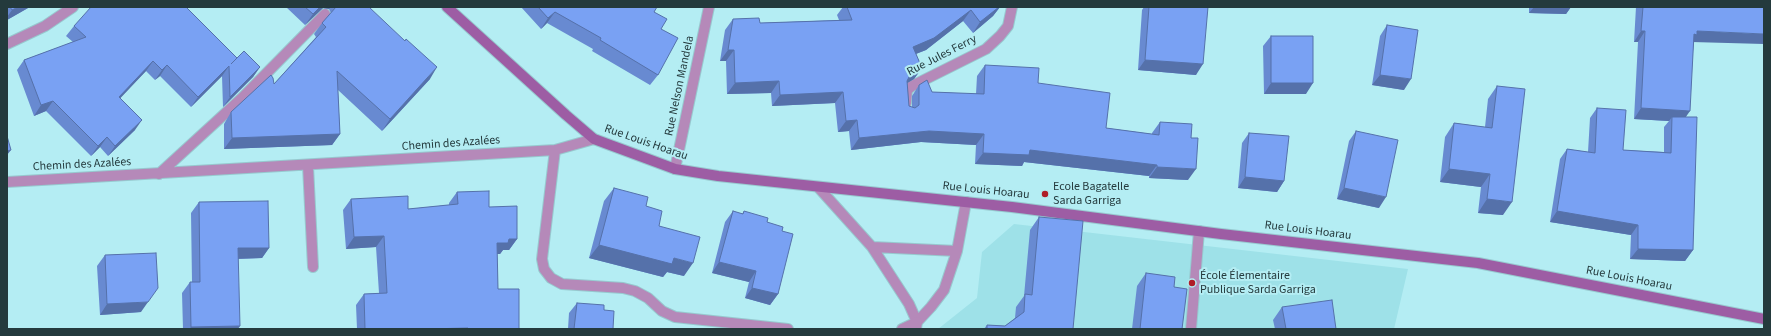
<!DOCTYPE html>
<meta charset="utf-8">
<style>
body{margin:0}
#map{position:relative;width:1771px;height:336px;overflow:hidden;background:#b4edf3;font-family:"Source Sans 3",sans-serif}
canvas{display:block}
.frame{position:absolute;inset:0;border:8px solid #243a3d;pointer-events:none}
</style>
<div id="map">
<canvas width="1771" height="336"></canvas>
<div class="frame"></div>
</div>
<script>
const ctx = document.querySelector('canvas').getContext('2d');
ctx.lineJoin = 'round';
function fillPath(path, color) { ctx.fillStyle = color; ctx.fill(path, 'evenodd'); }
const toPath = rows => new Path2D(rows.map(r => 'M' + r).join(''));
function stroke(path, color, width, dash) { ctx.strokeStyle = color; ctx.lineWidth = width; ctx.lineCap = dash ? 'butt' : 'round'; ctx.setLineDash(dash || []); ctx.stroke(path); }
function label(font, color, halo, rows, align = 'center') {
  ctx.font = font + ' "Source Sans 3",sans-serif'; ctx.lineWidth = 4; ctx.setLineDash([]); ctx.textBaseline = 'middle'; ctx.strokeStyle = halo; ctx.fillStyle = color; for (const [text, x, y, turn = 0] of rows) {
    ctx.save(); ctx.translate(x, y); ctx.rotate((+turn || 0) * Math.PI / 180); ctx.textAlign = isNaN(turn) ? turn : align; if (halo) ctx.strokeText(text, 0, 0); ctx.fillText(text, 0, 0); ctx.restore();
  }
}
const built = toPath([
 [1014,224,1408,269,1394,329,938,329,977,298,982,252]
]);
const service = toPath([
 [818,187,872,247,909,304,917,322,916,329],
 [872,247,957,251],
 [917,322,931,307,944,290,957,251,966,202],
 [1191,329,1199,231]
]);
const minor = toPath([
 [7,44,45,26,73,7],
 [906,103,907,90,912,86,986,49,1000,36,1008,26,1012,7],
 [555,150,542,259,544,269,551,278,562,284,623,288,635,291,648,298,662,311,675,317,788,329],
 [308,166,313,267],
 [675,169,709,7],
 [159,174,242,98,325,14],
 [7,182,555,150,594,139],
 [902,329,917,322]
]);
const secondary = toPath([
 [447,7,566,115,594,139,675,169,718,176,1012,207,1221,234,1478,263,1764,319]
]);
const wall = toPath([
 [7,7,29,7,28,8,7,20],
 [286,7,369,7,430,79,382,131,338,90,340,134,332,145,224,149,224,124,231,112,274,84,316,37,314,34,322,23,331,13,329,9,323,8,305,25],
 [521,7,657,7,654,12,661,29,658,75,650,85,592,51,593,49,547,23,541,29],
 [843,7,1000,7,993,16,973,33,963,21,926,50,916,54,922,68,914,79,907,83,909,106,912,107,912,96,919,85,932,92,976,94,977,76,985,65,1038,83,1106,128,1152,134,1152,133,1160,122,1188,180,1149,178,1149,176,1024,162,1022,166,975,164,976,145,921,142,851,150,849,131,838,132,835,103,772,106,771,93,727,94,726,61,720,61,725,30,733,19,760,23,839,20,837,15],
 [1144,7,1208,7,1196,75,1138,70,1142,10],
 [1529,7,1571,7,1566,14,1529,13],
 [1636,7,1764,7,1694,42,1686,117,1693,250,1685,261,1630,259,1631,235,1550,222,1560,159,1567,149,1588,152,1590,118,1597,108,1623,150,1664,152,1664,127,1669,121,1634,119,1638,42,1634,42],
 [1387,25,1404,90,1372,85,1380,36],
 [74,26,237,58,260,67,253,77,223,107,222,76,191,107,160,76,155,80,146,71,120,98,135,130,108,156,100,147,91,156,46,111,34,116,17,70,24,60,73,42,66,36],
 [1271,36,1306,94,1264,94,1263,46],
 [1497,86,1503,215,1478,213,1481,187,1440,182,1445,137,1454,123,1485,127,1488,99],
 [1356,131,1379,208,1337,199,1349,141],
 [1249,133,1284,181,1277,192,1238,188,1242,143],
 [614,188,646,206,659,226,684,276,667,272,663,277,589,258,604,201],
 [457,192,489,207,517,239,509,250,503,250,500,254,497,254,498,289,519,329,357,329,356,305,364,294,379,293,376,247,346,249,343,210,351,199,408,209,449,205,449,203],
 [199,202,269,248,262,258,238,259,238,329,183,329,182,293,190,282,192,282,191,213],
 [733,211,742,214,744,211,767,222,782,231,778,294,770,305,745,298,749,282,712,273,725,222],
 [1039,217,1073,329,984,329,987,325,1005,326,1015,318,1016,307,1024,296,1030,230],
 [105,255,141,312,100,315,97,266],
 [1146,273,1174,287,1182,329,1132,329,1137,286],
 [577,303,604,310,613,329,568,329,569,313],
 [1282,307,1336,329,1275,329,1273,320]
]);
const shadedWall = toPath([
 [18,7,29,7,28,8,7,20,7,17,12,10],
 [320,7,331,7,329,9,323,8,305,25,313,14],
 [999,7,1000,7,993,16,973,33,980,22],
 [1534,7,1571,7,1566,14,1529,13],
 [971,10,963,21,926,50,905,58,913,47],
 [555,12,547,23,541,29,548,18],
 [1641,31,1645,31,1638,42,1634,42],
 [1697,31,1764,34,1764,44,1692,42,1694,34],
 [728,50,734,50,726,61,720,61],
 [1145,60,1203,64,1196,75,1138,70],
 [153,61,146,71,112,107,119,97],
 [167,65,160,76,155,80,162,70],
 [229,66,222,76,191,107,198,97],
 [260,67,253,77,223,107,230,97],
 [437,67,430,79,382,131,390,119],
 [922,68,914,79,904,85,911,73],
 [1380,75,1411,79,1404,90,1372,85],
 [779,81,771,93,727,94,735,83],
 [1271,83,1313,83,1306,94,1264,94],
 [843,92,835,103,772,106,780,95],
 [53,101,46,111,34,116,41,105],
 [1641,108,1690,111,1683,121,1672,117,1669,121,1634,119],
 [142,120,135,130,108,156,115,146],
 [857,120,849,131,838,132,846,121],
 [929,131,984,134,976,145,921,142,851,150,859,138],
 [340,134,332,145,224,149,232,138],
 [107,137,100,147,91,156,98,146],
 [11,150,7,155,7,151],
 [1030,150,1157,165,1149,176,1024,162,1022,166,975,164,983,153],
 [1157,167,1196,169,1188,180,1149,178],
 [1449,169,1490,174,1481,187,1440,182],
 [1245,177,1284,181,1277,192,1238,188],
 [1344,188,1386,197,1379,208,1337,199],
 [1487,199,1512,202,1503,215,1478,213],
 [1557,211,1638,225,1631,235,1550,222],
 [384,236,376,247,346,249,354,237],
 [509,239,517,239,509,250,503,250,500,254,489,254,497,243],
 [599,245,674,258,693,263,684,276,667,272,663,277,589,258],
 [238,248,269,248,262,258,230,259],
 [1638,249,1693,250,1685,261,1630,259],
 [719,262,756,271,749,282,712,273],
 [752,288,778,294,770,305,745,298],
 [148,302,141,312,100,315,107,304],
 [240,326,238,329,189,329,191,327],
 [468,328,466,329,426,329]
]);
const building = toPath([
 [10,7,18,7,12,10,10,7],
 [91,7,186,7,237,58,231,64,244,51,260,67,230,97,229,66,198,97,167,65,162,70,153,61,119,97,142,120,115,146,107,137,98,146,53,101,41,105,24,60,86,37,74,26,91,7],
 [305,7,320,7,313,14,305,7],
 [336,7,369,7,405,41,406,39,437,67,390,119,337,71,340,134,232,138,231,112,271,75,273,78,274,84,326,27,322,23,336,7],
 [538,7,657,7,654,12,667,19,661,29,678,38,658,75,600,40,601,38,555,12,548,18,538,7],
 [847,7,999,7,980,22,971,10,934,38,913,47,922,68,911,73,907,81,909,106,915,108,919,105,919,85,927,80,932,92,984,94,985,65,1039,68,1038,83,1110,93,1106,128,1159,135,1160,122,1192,124,1191,138,1198,138,1196,169,1157,167,1157,165,1030,150,1029,155,983,153,984,134,929,131,859,138,857,120,846,121,843,92,780,95,779,81,735,83,734,50,728,50,733,19,759,18,760,23,852,20,847,7],
 [1149,7,1208,7,1203,64,1145,60,1149,7],
 [1643,7,1764,7,1764,34,1697,31,1697,35,1694,34,1690,111,1641,108,1645,31,1641,31,1643,7],
 [1387,25,1418,30,1411,79,1380,75,1387,25],
 [1271,36,1313,36,1313,83,1271,83,1271,36],
 [1497,86,1525,89,1512,202,1487,199,1490,174,1449,169,1454,123,1492,128,1497,86],
 [1597,108,1626,110,1623,150,1671,153,1672,117,1697,117,1693,250,1638,249,1638,225,1557,211,1567,149,1595,153,1597,108],
 [1356,131,1398,140,1386,197,1344,188,1356,131],
 [1249,133,1289,136,1284,181,1245,177,1249,133],
 [7,136,11,150,7,151,7,136],
 [614,188,648,197,646,206,662,211,659,226,700,237,693,263,674,258,672,264,599,245,614,188],
 [489,191,489,207,517,206,517,239,509,239,508,243,497,243,498,289,519,289,519,329,468,329,468,328,426,329,365,329,364,294,387,293,384,236,354,237,351,199,408,196,408,209,458,204,457,192,489,191],
 [268,201,269,248,238,248,240,326,191,327,190,282,200,282,199,202,268,201],
 [733,211,743,214,744,211,768,218,767,222,783,227,782,231,793,234,778,294,752,288,756,271,719,262,733,211],
 [1039,217,1083,221,1073,329,987,329,987,325,1005,326,1024,312,1025,294,1032,295,1039,217],
 [156,253,158,288,148,302,107,304,105,255,156,253],
 [1146,273,1175,277,1174,287,1187,289,1182,329,1140,329,1146,273],
 [1332,300,1336,329,1286,329,1282,307,1332,300],
 [577,303,604,305,604,310,614,311,613,329,574,329,577,303]
]);
const markers = [
 [1045,194,4,"#af1d28"],
 [1192,283,4,"#af1d28"]
];
const streetNames = [
 ["Rue Jules Ferry",942,56,-27],
 ["Rue Nelson Mandela",680,86,-78],
 ["Rue Louis Hoarau",646,143,19],
 ["Chemin des Azalées",451,144,-4],
 ["Chemin des Azalées",82,165,-3],
 ["Rue Louis Hoarau",986,191,6],
 ["Rue Louis Hoarau",1308,231,7],
 ["Rue Louis Hoarau",1629,279,11]
];
const poiNames = [
 ["Ecole Bagatelle",1053,187],
 ["Sarda Garriga",1053,201],
 ["École Élementaire",1200,276],
 ["Publique Sarda Garriga",1200,290]
];
fillPath(built, '#9ee1e8');
stroke(service, '#97c9cf', 12);
stroke(minor, '#97c9cf', 12);
stroke(secondary, '#97c9cf', 12);
stroke(service, '#b589b9', 10);
stroke(minor, '#b589b9', 10);
stroke(secondary, '#9d5da4', 10);
fillPath(wall, '#688ad1');
fillPath(shadedWall, '#5571aa');
fillPath(building, '#79a1f3');
stroke(building, '#5571aa', 1);
for (const [x, y, r, color] of markers) { const dot = new Path2D(); dot.arc(x, y, r, 0, 2 * Math.PI); ctx.fillStyle = color; ctx.fill(dot); stroke(dot, '#b4edf3', 1.5); }
label('12px', '#243a3d', '#b4edf3', streetNames);
label('12px', '#243a3d', '#b4edf3', poiNames, 'left');
</script>
